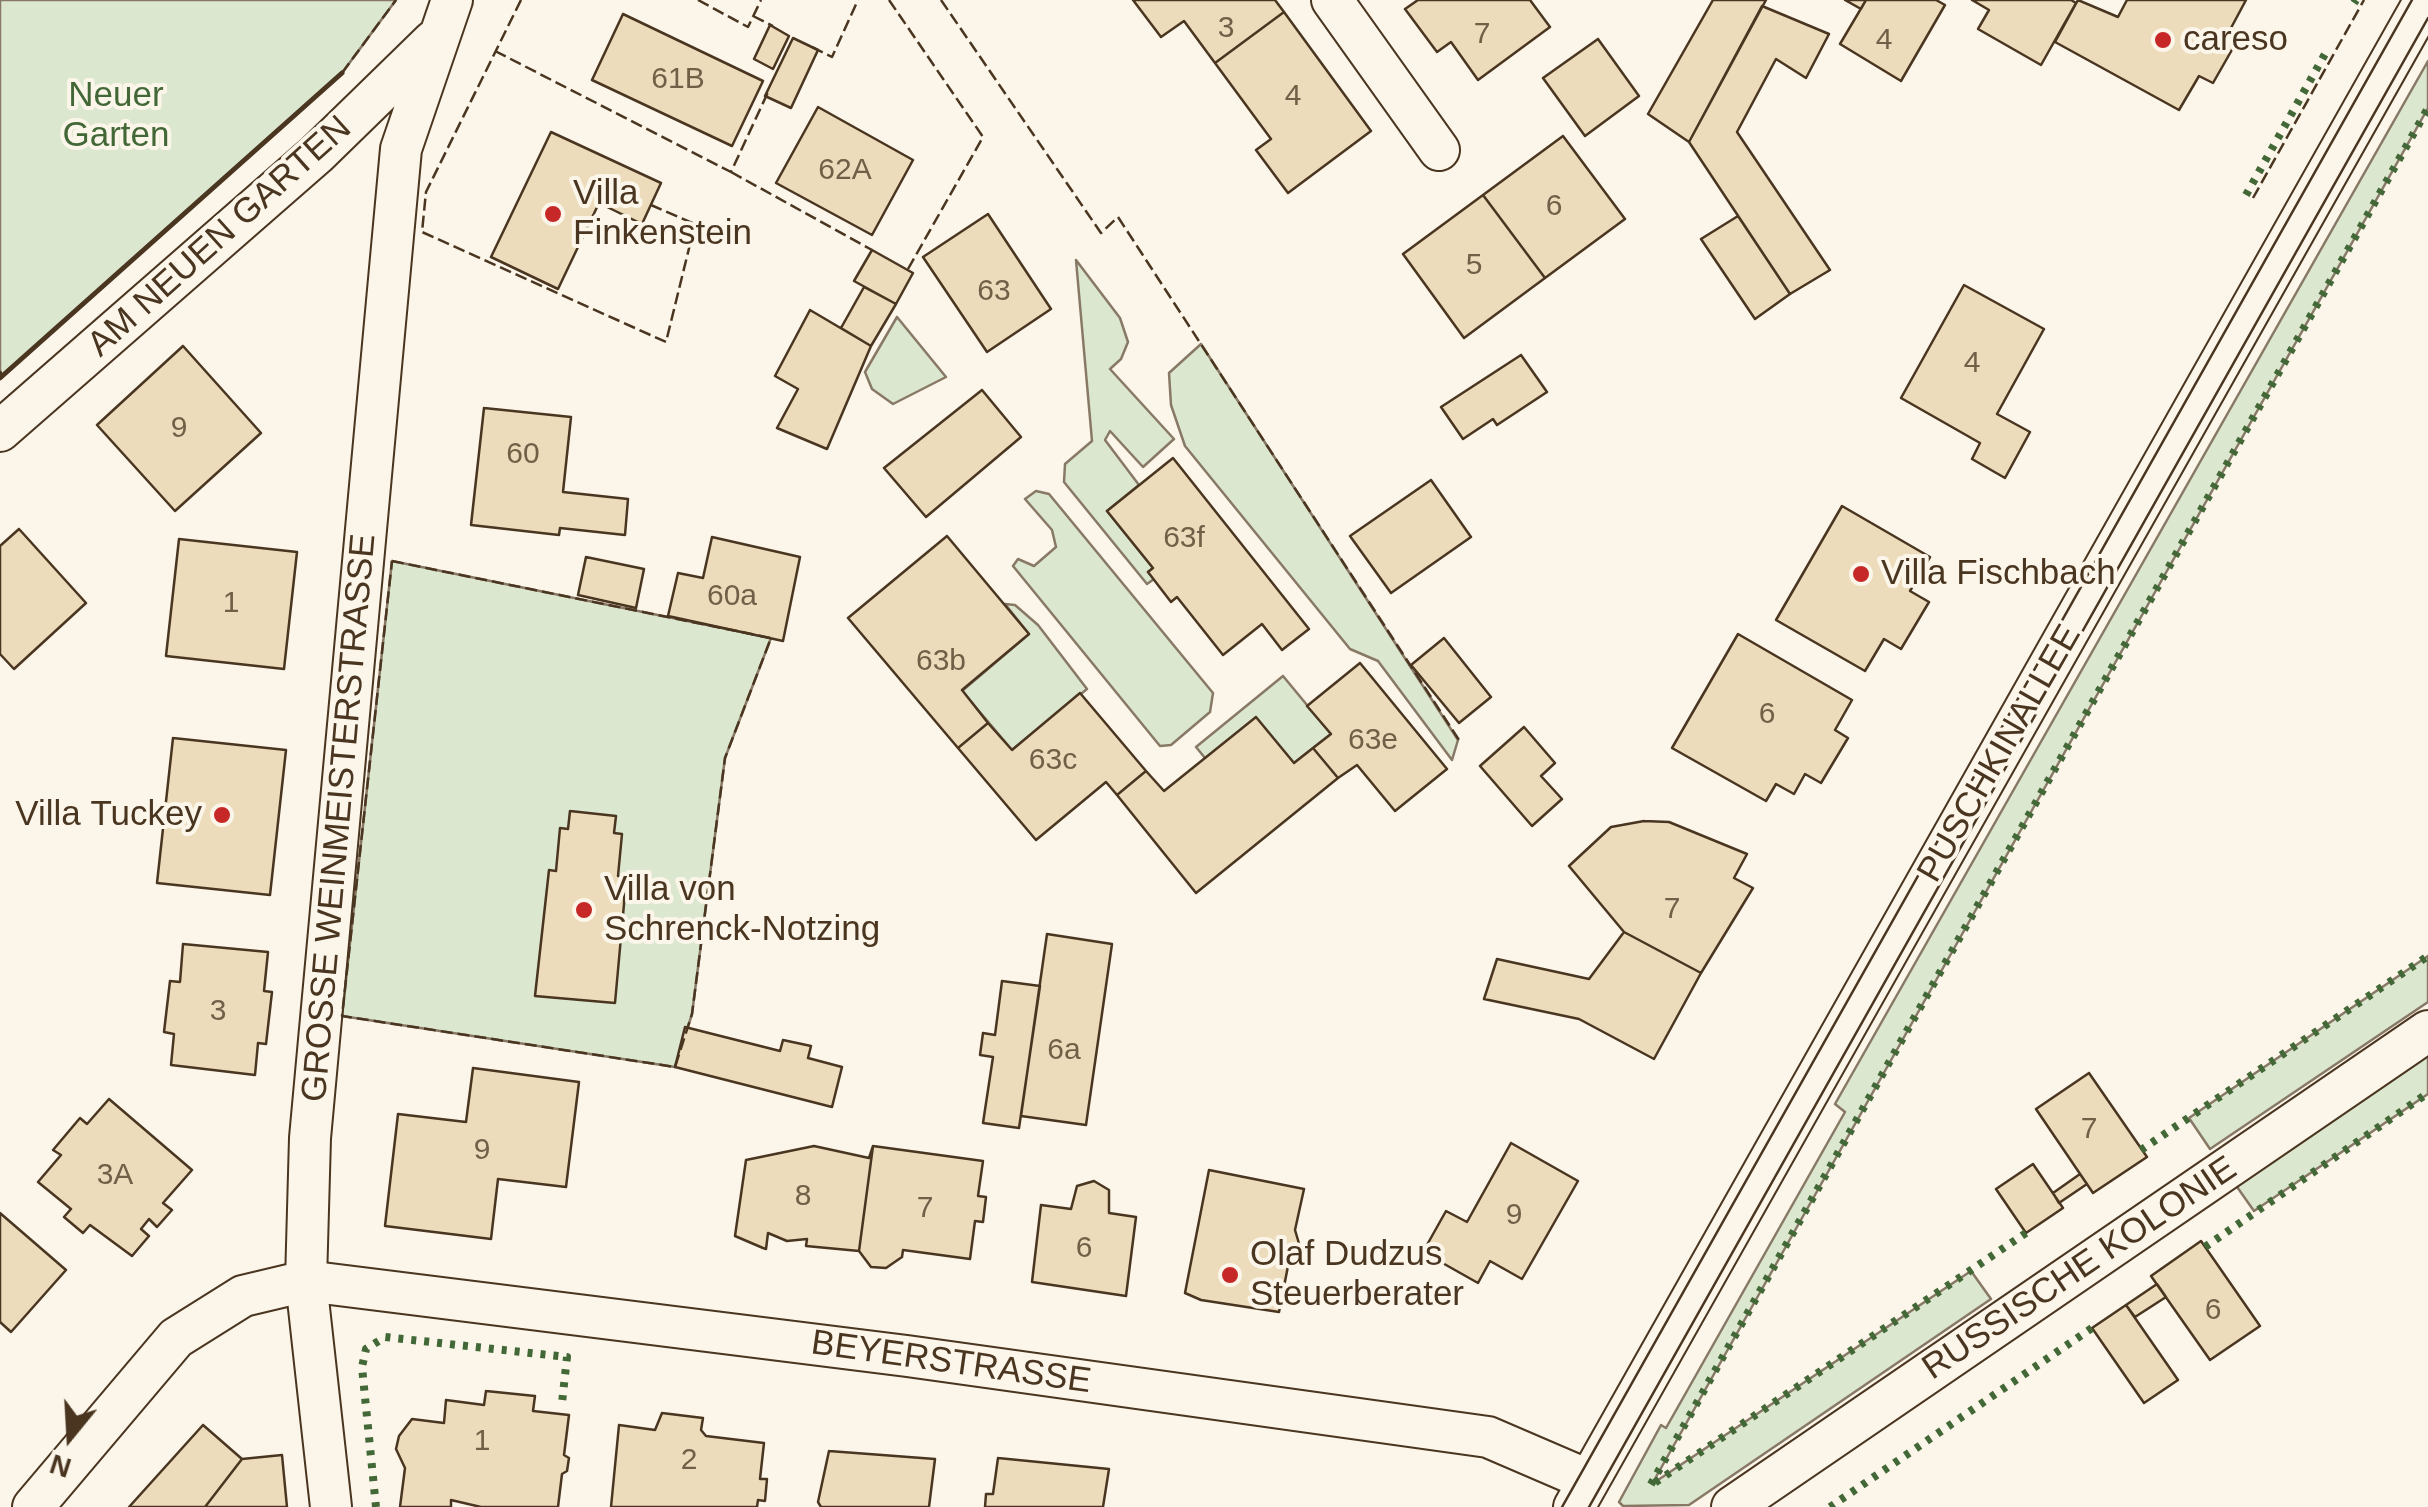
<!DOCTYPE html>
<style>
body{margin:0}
#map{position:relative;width:2428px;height:1507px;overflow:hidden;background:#fbf6e9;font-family:Arial,sans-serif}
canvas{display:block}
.north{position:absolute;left:20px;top:1387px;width:100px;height:100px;-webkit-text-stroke:8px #fbf6e9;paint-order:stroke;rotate:198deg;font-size:28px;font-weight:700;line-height:40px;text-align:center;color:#4a3520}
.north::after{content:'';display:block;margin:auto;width:35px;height:45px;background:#4a3520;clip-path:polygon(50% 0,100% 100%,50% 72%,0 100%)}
</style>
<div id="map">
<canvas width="2428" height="1507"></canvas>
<div class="north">N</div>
</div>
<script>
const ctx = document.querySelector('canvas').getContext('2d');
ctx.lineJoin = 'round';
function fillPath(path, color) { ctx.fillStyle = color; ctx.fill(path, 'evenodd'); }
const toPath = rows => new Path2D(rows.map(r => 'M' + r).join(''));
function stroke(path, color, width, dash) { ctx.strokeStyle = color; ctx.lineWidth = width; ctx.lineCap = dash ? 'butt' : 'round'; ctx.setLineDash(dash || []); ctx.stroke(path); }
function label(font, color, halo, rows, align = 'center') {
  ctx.font = font + ' Arial,sans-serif'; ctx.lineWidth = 8; ctx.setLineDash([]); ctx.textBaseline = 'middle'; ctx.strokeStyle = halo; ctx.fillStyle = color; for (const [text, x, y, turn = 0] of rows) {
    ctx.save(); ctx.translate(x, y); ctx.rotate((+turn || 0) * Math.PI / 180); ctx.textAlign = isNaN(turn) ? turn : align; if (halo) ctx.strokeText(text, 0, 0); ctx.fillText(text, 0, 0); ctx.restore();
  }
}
const green = toPath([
 [0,0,396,0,342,73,0,378,0,0],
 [2428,61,2428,108,1652,1484,1971,1271,1991,1299,1689,1505,1623,1506,1619,1502,1661,1425,1666,1428,1845,1112,1835,1104,2428,61],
 [1076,260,1120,318,1128,342,1121,359,1110,369,1174,439,1143,467,1110,431,1105,440,1139,485,1107,511,1153,568,1148,572,1154,579,1147,584,1064,482,1065,464,1092,441,1076,260],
 [897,317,946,377,893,404,872,389,865,372,897,317],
 [1201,344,1458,740,1452,760,1378,661,1350,649,1185,446,1171,405,1169,373,1201,344],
 [1036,491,1049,494,1213,693,1210,712,1171,745,1160,746,1013,566,1018,559,1034,566,1056,547,1052,530,1025,499,1036,491],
 [392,561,771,638,725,758,692,1014,675,1067,342,1016,392,561],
 [1005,604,1015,605,1038,625,1087,689,1012,750,962,691,1029,634,1005,604],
 [1283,676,1331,734,1294,763,1205,758,1196,747,1283,676],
 [2428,956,2428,1002,2210,1149,2189,1118,2428,956],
 [2428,1051,2428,1094,2254,1211,2235,1184,2428,1051]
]);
const building = toPath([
 [1133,0,1275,0,1284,12,1215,63,1184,21,1161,37,1133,0],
 [1418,0,1530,0,1550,27,1478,80,1451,42,1437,52,1405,9,1418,0],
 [1713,0,1766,0,1689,142,1648,114,1713,0],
 [1845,0,1866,0,1861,9,1845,0],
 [1866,0,1936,0,1945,5,1901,81,1840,44,1866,0],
 [1972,0,2071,0,2076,3,2041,65,1978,29,1989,10,1972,0],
 [2078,0,2118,17,2127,0,2246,0,2231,28,2241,34,2213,83,2199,76,2179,110,2055,42,2078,0],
 [1762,6,1829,34,1806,78,1776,59,1737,132,1830,270,1790,294,1689,142,1762,6],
 [1284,12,1371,131,1288,193,1256,150,1271,139,1215,63,1284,12],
 [623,14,763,81,732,146,592,80,623,14],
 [770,25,789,36,773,69,754,59,770,25],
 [793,38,818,50,791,108,765,96,793,38],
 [1598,39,1639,96,1585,136,1543,78,1598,39],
 [818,107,913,160,872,235,776,183,818,107],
 [551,132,661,183,642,224,599,203,558,289,491,257,551,132],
 [1563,136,1625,219,1545,278,1483,195,1563,136],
 [1483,195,1545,278,1464,338,1403,254,1483,195],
 [988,214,1051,309,987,352,923,257,988,214],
 [1738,216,1790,294,1755,319,1701,239,1738,216],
 [872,250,913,273,896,304,854,281,872,250],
 [1964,285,2044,329,1997,414,2030,432,2005,478,1972,459,1980,443,1901,398,1964,285],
 [864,287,896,304,871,346,841,328,864,287],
 [810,310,871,346,827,449,777,428,798,389,775,376,810,310],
 [183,346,261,433,175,511,97,425,183,346],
 [1521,355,1547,392,1497,425,1493,419,1463,439,1441,407,1521,355],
 [982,390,1021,437,926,517,884,468,982,390],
 [484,408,571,417,563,492,628,499,625,535,560,528,559,535,471,525,484,408],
 [1173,458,1309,629,1282,650,1262,624,1223,655,1177,597,1171,602,1148,572,1153,568,1107,511,1173,458],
 [1431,480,1471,537,1391,593,1350,536,1431,480],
 [1842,506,1930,557,1910,591,1929,602,1901,649,1884,639,1865,671,1776,620,1842,506],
 [19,529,86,603,14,669,0,654,0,546,19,529],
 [947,536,1029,634,962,690,988,723,958,748,848,618,947,536],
 [712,537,800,557,783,641,668,616,678,573,703,578,712,537],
 [179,539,297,552,284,669,166,656,179,539],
 [586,557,644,569,636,608,578,595,586,557],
 [1738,634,1852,700,1835,730,1848,738,1821,783,1805,774,1794,794,1776,784,1766,801,1672,748,1738,634],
 [1444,638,1491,697,1459,723,1411,665,1444,638],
 [1360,663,1447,769,1395,811,1357,765,1338,778,1313,748,1331,734,1307,706,1360,663],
 [1080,693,1146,771,1117,795,1106,782,1036,840,958,748,988,723,1012,750,1080,693],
 [1256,717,1294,763,1313,748,1338,778,1196,893,1117,795,1146,771,1164,791,1256,717],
 [1524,727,1555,763,1541,776,1562,799,1532,826,1480,766,1524,727],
 [173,738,286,750,270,895,157,883,173,738],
 [570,811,616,816,614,833,622,834,618,876,625,877,624,904,615,1003,535,996,549,870,556,871,560,828,568,829,570,811],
 [1644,821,1669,822,1747,854,1734,878,1753,888,1701,973,1624,932,1569,866,1611,827,1644,821],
 [1624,932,1701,973,1654,1059,1579,1019,1484,999,1497,959,1589,979,1624,932],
 [1047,934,1112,944,1086,1125,1021,1116,1047,934],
 [183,944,268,952,264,991,272,992,266,1044,258,1043,255,1075,171,1065,174,1034,164,1032,170,981,180,982,183,944],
 [1002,981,1040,986,1019,1128,983,1123,993,1057,980,1055,983,1033,995,1035,1002,981],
 [685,1027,780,1051,783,1040,811,1046,808,1058,842,1067,832,1107,675,1067,685,1027],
 [473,1068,579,1082,566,1187,498,1179,491,1239,385,1226,398,1114,466,1122,473,1068],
 [2089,1073,2147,1157,2093,1193,2036,1109,2089,1073],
 [109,1099,192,1170,163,1203,172,1210,157,1227,149,1219,141,1229,149,1236,132,1256,90,1225,83,1233,64,1217,71,1209,38,1182,61,1155,53,1150,80,1118,87,1124,109,1099],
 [1511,1143,1578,1181,1522,1279,1490,1261,1478,1283,1423,1252,1446,1211,1467,1222,1511,1143],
 [814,1146,869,1158,873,1146,859,1251,806,1246,807,1239,787,1241,768,1233,766,1249,763,1248,735,1236,746,1160,814,1146],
 [873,1146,983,1161,978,1196,986,1197,983,1222,975,1221,970,1259,903,1250,902,1257,886,1268,871,1267,859,1251,873,1146],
 [2033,1164,2063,1208,2026,1233,1996,1189,2033,1164],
 [1209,1170,1304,1189,1295,1230,1300,1247,1289,1261,1279,1312,1201,1300,1185,1293,1209,1170],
 [2080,1174,2087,1184,2059,1203,2053,1193,2080,1174],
 [1094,1181,1109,1190,1109,1213,1136,1217,1126,1296,1032,1282,1041,1205,1071,1209,1077,1186,1094,1181],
 [0,1213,66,1270,11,1332,0,1322,0,1213],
 [2201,1241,2260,1326,2210,1360,2151,1276,2201,1241],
 [2157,1284,2166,1297,2135,1317,2126,1305,2157,1284],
 [2126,1305,2178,1380,2144,1403,2092,1328,2126,1305],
 [486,1391,535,1396,533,1411,569,1415,564,1455,569,1458,567,1471,562,1474,558,1507,481,1507,451,1500,451,1507,400,1507,405,1468,396,1449,399,1436,412,1419,444,1423,446,1400,484,1405,486,1391],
 [662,1413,703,1418,701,1430,706,1436,764,1443,760,1479,767,1479,765,1501,758,1500,757,1507,611,1507,619,1425,655,1430,662,1413],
 [203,1425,242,1459,205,1507,129,1507,203,1425],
 [829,1451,935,1459,929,1507,821,1507,818,1502,829,1451],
 [282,1455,287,1507,205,1507,242,1459,282,1455],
 [998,1458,1109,1469,1103,1507,985,1507,986,1494,993,1494,998,1458]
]);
const minor = toPath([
 [1332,0,1439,150],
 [0,431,317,154,433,41],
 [33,1507,176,1338,243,1296,306,1281,907,1356,1488,1437,1588,1480],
 [331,1507,306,1281,310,1138,401,149,452,0],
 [1574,1507,2425,0],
 [1732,1507,2428,1031]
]);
const tram = toPath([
 [1562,1507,2412,0],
 [1589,1507,2428,18]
]);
const hedge = toPath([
 [2354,3,2356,0],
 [2246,195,2325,54],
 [2141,1150,2428,956],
 [2026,1233,1650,1486,2428,108],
 [2205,1247,2428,1093],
 [376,1507,362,1367,366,1349,385,1337,567,1357,562,1403],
 [1830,1507,2092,1328]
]);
const fence = toPath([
 [521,0,426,192,422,232,666,342,695,224,651,205],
 [698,0,748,27,761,0],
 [889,0,983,137,908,269],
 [941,0,1101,233,1118,217,1461,743],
 [753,16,773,26],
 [812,47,832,57,858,0],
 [495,51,731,172,769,90],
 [342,73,396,0],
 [731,172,872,250],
 [2253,198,2364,0],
 [0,371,2,375],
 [392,561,771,638,725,758,692,1014,675,1067,342,1016,392,561]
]);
const wall = toPath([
 [0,378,342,73]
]);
const markers = [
 [2163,40,10,"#c62828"],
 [553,214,10,"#c62828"],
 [1861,574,10,"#c62828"],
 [222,815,10,"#c62828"],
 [584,910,10,"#c62828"],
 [1230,1275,10,"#c62828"]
];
const numberNames = [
 ["3",1226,29],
 ["7",1482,35],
 ["4",1884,41],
 ["61B",678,80],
 ["4",1293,97],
 ["62A",845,171],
 ["6",1554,207],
 ["5",1474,266],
 ["63",994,292],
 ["4",1972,364],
 ["9",179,429],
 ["60",523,455],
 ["63f",1184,539],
 ["60a",732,597],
 ["1",231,604],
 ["63b",941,662],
 ["6",1767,715],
 ["63e",1373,741],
 ["63c",1053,761],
 ["7",1672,910],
 ["3",218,1012],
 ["6a",1064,1051],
 ["7",2089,1130],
 ["9",482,1151],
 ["3A",115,1176],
 ["8",803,1197],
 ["7",925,1209],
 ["9",1514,1216],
 ["6",1084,1249],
 ["6",2213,1311],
 ["1",482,1442],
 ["2",689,1461]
];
const poiNames = [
 ["careso",2183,40],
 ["Villa",573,194],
 ["Finkenstein",573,234],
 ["Villa Fischbach",1881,574],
 ["Villa Tuckey",202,815,"right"],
 ["Villa von",604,890],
 ["Schrenck-Notzing",604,930],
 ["Olaf Dudzus",1250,1255],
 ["Steuerberater",1250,1295]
];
const parkNames = [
 ["Neuer",116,96],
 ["Garten",116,136]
];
const streetNames = [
 ["AM NEUEN GARTEN",220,237,-42],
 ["PUSCHKINALLEE",2000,754,-60],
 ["GROSSE WEINMEISTERSTRASSE",340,818,-85],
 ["RUSSISCHE KOLONIE",2080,1269,-34],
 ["BEYERSTRASSE",951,1363,8]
];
fillPath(green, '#dce7d0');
stroke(green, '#887966', 2.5);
fillPath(building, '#ecdcbc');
stroke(building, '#4a3520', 2.5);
stroke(minor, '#4a3520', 44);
stroke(minor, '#fbf6e9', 40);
stroke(tram, '#4a3520', 2.5);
stroke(hedge, '#436837', 8, [5, 8]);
stroke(fence, '#4a3520', 2.5, [12, 5]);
stroke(wall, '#4a3520', 5);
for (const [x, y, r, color] of markers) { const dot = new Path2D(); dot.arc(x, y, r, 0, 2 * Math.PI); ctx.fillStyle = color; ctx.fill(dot); stroke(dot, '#fbf6e9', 4); }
label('30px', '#725f47', null, numberNames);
label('35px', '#4a3520', '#fbf6e9', poiNames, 'left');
label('35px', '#436837', '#fbf6e9', parkNames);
label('35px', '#4a3520', '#fbf6e9', streetNames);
</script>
